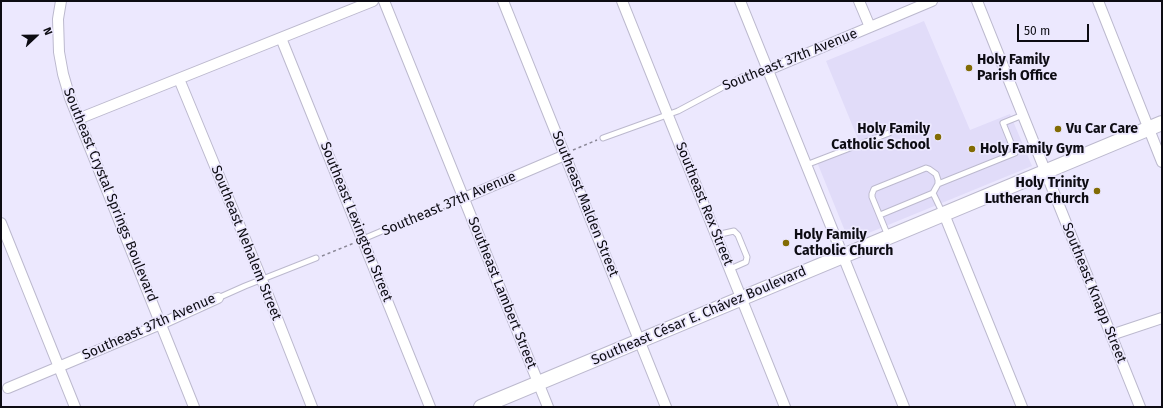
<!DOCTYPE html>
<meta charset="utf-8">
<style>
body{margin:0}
#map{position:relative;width:1163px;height:408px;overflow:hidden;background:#ece8fe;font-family:"Fira Sans",sans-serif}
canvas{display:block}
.frame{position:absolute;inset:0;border:2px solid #0d0c13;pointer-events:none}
.north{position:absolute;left:16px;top:16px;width:40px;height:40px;-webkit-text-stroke:3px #ece8fe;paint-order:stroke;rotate:68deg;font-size:11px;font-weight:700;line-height:16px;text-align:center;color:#0d0c13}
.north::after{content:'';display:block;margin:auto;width:14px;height:18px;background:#0d0c13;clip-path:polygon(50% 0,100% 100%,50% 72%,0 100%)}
.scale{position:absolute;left:1017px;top:24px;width:72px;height:18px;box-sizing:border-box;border:2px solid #0d0c13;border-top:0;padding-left:5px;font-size:12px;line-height:14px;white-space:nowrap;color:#0d0c13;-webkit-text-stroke:3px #ece8fe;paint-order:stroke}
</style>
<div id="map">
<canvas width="1163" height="408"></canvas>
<div class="frame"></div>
<div class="north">N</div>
<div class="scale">50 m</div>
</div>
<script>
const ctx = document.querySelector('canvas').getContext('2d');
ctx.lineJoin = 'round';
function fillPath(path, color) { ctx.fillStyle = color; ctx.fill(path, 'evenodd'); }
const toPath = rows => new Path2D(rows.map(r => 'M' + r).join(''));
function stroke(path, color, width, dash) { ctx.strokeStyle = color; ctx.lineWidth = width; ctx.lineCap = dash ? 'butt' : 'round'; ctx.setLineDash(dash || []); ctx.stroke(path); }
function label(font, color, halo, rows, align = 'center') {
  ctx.font = font + ' "Fira Sans",sans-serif'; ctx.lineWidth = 3.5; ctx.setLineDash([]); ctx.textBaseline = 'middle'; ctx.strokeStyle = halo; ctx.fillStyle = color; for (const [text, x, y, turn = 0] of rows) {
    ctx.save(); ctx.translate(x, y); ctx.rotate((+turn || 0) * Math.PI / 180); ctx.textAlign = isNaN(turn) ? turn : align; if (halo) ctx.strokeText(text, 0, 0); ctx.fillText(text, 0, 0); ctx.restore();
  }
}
const built = toPath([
 [924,21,970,130,1010,114,1032,166,849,241,817,162,860,144,826,61]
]);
const path = toPath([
 [573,150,597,140],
 [414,219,438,212,455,203],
 [322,256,354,243]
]);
const lane = toPath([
 [603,138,678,111,742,77,768,70],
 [806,165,889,133],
 [933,193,943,214],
 [880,215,933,193,938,184],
 [716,235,734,231,738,235,747,257,746,262,730,269],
 [888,236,872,197,872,194,874,189,926,168,929,169,936,174,938,180,938,184,1015,153,1003,123,1023,115],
 [363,239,408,220],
 [218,298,245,286,316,258]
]);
const street = toPath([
 [61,1,58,19,59,52,63,74,70,98,194,407],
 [384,1,548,407],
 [503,1,666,407],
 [622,1,785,407],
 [740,1,904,407],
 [859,1,870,27],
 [977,1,1140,407],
 [1098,1,1162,162],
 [281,38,430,407],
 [768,70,932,1],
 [179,79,262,280,312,407],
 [78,119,373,1],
 [464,198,565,155],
 [944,214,1022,407],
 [1,223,75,407],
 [1111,335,1162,318],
 [8,388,161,324,218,298]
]);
const secondary = toPath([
 [481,407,1162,123]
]);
const markers = [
 [969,68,4,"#826b04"],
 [1058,129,4,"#826b04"],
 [938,137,4,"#826b04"],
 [972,149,4,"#826b04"],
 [1097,191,4,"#826b04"],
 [786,243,4,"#826b04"]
];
const streetNames = [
 ["Southeast 37th Avenue",790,60,-22],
 ["Southeast Crystal Springs Boulevard",110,195,68],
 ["Southeast 37th Avenue",449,204,-23],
 ["Southeast Malden Street",585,204,68],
 ["Southeast Rex Street",704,204,68],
 ["Southeast Lexington Street",356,222,68],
 ["Southeast Nehalem Street",246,243,68],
 ["Southeast Lambert Street",502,293,68],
 ["Southeast Knapp Street",1094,293,68],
 ["Southeast César E. Chávez Boulevard",699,316,-23],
 ["Southeast 37th Avenue",149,327,-24]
];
const poiNames = [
 ["Holy Family",977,60],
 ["Parish Office",977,76],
 ["Holy Family",930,129,"right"],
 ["Catholic School",930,145,"right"],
 ["Vu Car Care",1066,129],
 ["Holy Family Gym",980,149],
 ["Holy Trinity",1089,183,"right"],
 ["Lutheran Church",1089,199,"right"],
 ["Holy Family",794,235],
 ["Catholic Church",794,251]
];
fillPath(built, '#e1dcf9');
stroke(lane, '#bcb9ce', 7);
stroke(street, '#bcb9ce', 12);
stroke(secondary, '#bcb9ce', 16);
stroke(path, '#8a8796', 1.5, [3, 3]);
stroke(lane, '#fff', 5);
stroke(street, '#fff', 10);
stroke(secondary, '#fff', 14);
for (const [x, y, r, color] of markers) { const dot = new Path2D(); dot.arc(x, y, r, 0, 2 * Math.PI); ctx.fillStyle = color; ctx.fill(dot); stroke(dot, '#ece8fe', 1.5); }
label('14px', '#0d0c13', '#ece8fe', streetNames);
label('bold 14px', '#0d0c13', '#ece8fe', poiNames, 'left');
</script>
